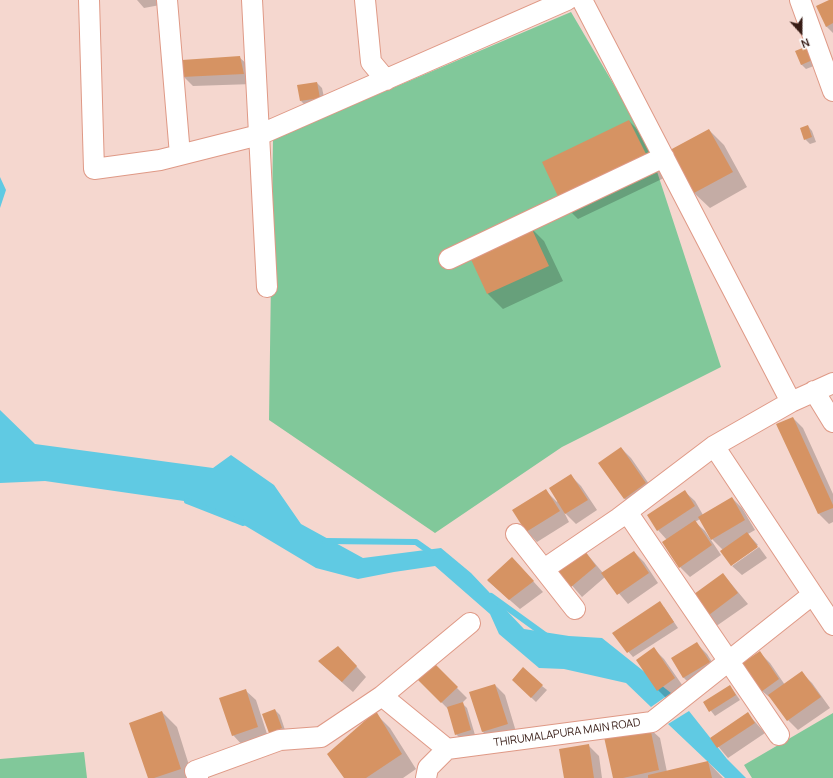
<!DOCTYPE html>
<style>
body{margin:0}
#map{position:relative;width:833px;height:778px;overflow:hidden;background:#f5d7cf;font-family:Manrope,sans-serif}
canvas{display:block}
.north{position:absolute;left:781px;top:12px;width:40px;height:40px;-webkit-text-stroke:3px #fff;paint-order:stroke;rotate:159deg;font-size:11px;font-weight:700;line-height:16px;text-align:center;color:#371c15}
.north::after{content:'';display:block;margin:auto;width:14px;height:18px;background:#371c15;clip-path:polygon(50% 0,100% 100%,50% 72%,0 100%)}
</style>
<div id="map">
<canvas width="833" height="778"></canvas>
<div class="north">N</div>
</div>
<script>
const ctx = document.querySelector('canvas').getContext('2d');
ctx.lineJoin = 'round';
function fillPath(path, color) { ctx.fillStyle = color; ctx.fill(path, 'evenodd'); }
const toPath = rows => new Path2D(rows.map(r => 'M' + r).join(''));
function stroke(path, color, width, dash) { ctx.strokeStyle = color; ctx.lineWidth = width; ctx.lineCap = dash ? 'butt' : 'round'; ctx.setLineDash(dash || []); ctx.stroke(path); }
function label(font, color, halo, rows, align = 'center') {
  ctx.font = font + ' Manrope,sans-serif'; ctx.lineWidth = 3.5; ctx.setLineDash([]); ctx.textBaseline = 'middle'; ctx.strokeStyle = halo; ctx.fillStyle = color; for (const [text, x, y, turn = 0] of rows) {
    ctx.save(); ctx.translate(x, y); ctx.rotate((+turn || 0) * Math.PI / 180); ctx.textAlign = isNaN(turn) ? turn : align; if (halo) ctx.strokeText(text, 0, 0); ctx.fillText(text, 0, 0); ctx.restore();
  }
}
const green = toPath([
 [571,12,647,141,721,367,562,447,435,533,269,420,273,139],
 [833,713,833,778,752,778,744,765],
 [84,752,87,778,0,778,0,759]
]);
const water = toPath([
 [0,177,6,190,0,208],
 [0,410,35,444,213,468,231,455,274,485,301,524,363,558,441,548,471,573,524,629,569,636,602,638,671,693,651,707,626,683,564,669,539,668,499,634,490,614,435,566,394,572,358,579,316,568,239,522,191,502,45,481,0,483],
 [689,711,727,759,746,778,725,778,668,724]
]);
const shadow = toPath([
 [137,0,159,0,160,5,144,8],
 [831,0,833,0,833,33,826,26],
 [797,51,819,64,806,69,801,64],
 [239,57,250,67,253,84,193,86,183,76],
 [317,83,322,88,325,102,306,106,301,101],
 [629,121,644,136,664,178,578,219,563,204],
 [808,126,812,131,816,142,810,144,805,139],
 [709,130,724,145,747,187,710,208,694,193],
 [529,226,544,241,563,281,503,309,488,294,469,253],
 [793,418,803,428,833,494,833,522,829,524,819,514,778,425],
 [621,448,631,458,656,494,634,508,624,498],
 [571,476,581,486,597,510,576,524,564,512,569,522,537,542,527,532,546,491,557,502],
 [684,491,695,501,703,515,732,498,742,508,755,530,748,534,758,545,732,564,732,566,722,551,723,550,712,539,700,519,695,522,705,531,721,555,690,577,680,567,667,540,658,530],
 [759,547,767,558,742,575,732,566],
 [582,548,603,573,634,552,644,562,658,583,628,604,605,577,582,597,555,566],
 [522,569,543,592,520,609,488,581],
 [723,574,748,604,715,627,705,617],
 [664,607,678,628,633,657,613,634],
 [697,644,707,654,719,673,694,688,684,678,673,659],
 [654,649,664,659,685,689,668,700,658,690],
 [759,652,770,663,785,685,802,673,812,683,830,708,798,730,788,720,773,700,762,691],
 [348,657,366,677,353,692,319,662],
 [435,666,467,698,462,703,467,708,475,735,461,739,456,734,448,709,420,680],
 [513,680,542,686,547,690,536,702],
 [495,685,505,695,517,735,493,742,483,732,471,692],
 [730,686,740,700,715,716,704,702],
 [245,690,256,700,268,737,243,746,233,735],
 [275,710,280,715,286,733,275,737,270,732],
 [162,712,177,727,193,778,149,778],
 [375,713,390,728,416,769,403,778,345,778],
 [748,714,765,733,728,758,712,739],
 [649,728,660,738,667,772,708,762,723,778,614,778],
 [588,745,599,756,602,778,565,778]
]);
const stream = toPath([
 [187,501,243,523],
 [325,541,416,542,433,554],
 [491,596,545,635]
]);
const building = toPath([
 [829,0,833,0,833,23,826,27,816,6],
 [810,45,815,59,801,65,795,51],
 [240,56,244,74,182,77,182,60],
 [317,82,320,98,300,101,297,85],
 [629,120,650,162,562,205,542,162],
 [808,125,812,137,804,140,800,128],
 [709,129,733,172,694,193,670,150],
 [530,225,549,266,487,294,468,253],
 [793,417,833,505,833,508,818,514,776,424],
 [621,447,646,483,624,499,598,463],
 [571,474,588,500,565,514,549,488],
 [546,489,560,511,526,532,512,510],
 [685,490,695,506,657,531,647,515],
 [732,497,745,520,711,540,698,517],
 [695,520,712,545,679,568,662,542],
 [747,532,758,547,731,566,720,551],
 [582,547,596,566,571,587,554,566],
 [634,551,649,573,617,595,601,573],
 [512,557,534,581,509,600,487,580],
 [723,573,738,593,705,618,690,597],
 [660,601,674,622,627,653,612,633],
 [697,642,710,662,683,678,671,658],
 [338,646,357,666,342,682,318,661],
 [654,647,675,678,657,691,636,660],
 [760,651,779,679,761,692,741,664],
 [435,664,458,687,441,703,418,680],
 [523,667,543,685,531,698,512,680],
 [802,671,821,697,787,721,768,695],
 [495,684,508,724,482,732,469,692],
 [730,685,736,695,709,712,703,702],
 [246,689,258,727,232,736,219,698],
 [463,702,471,730,455,735,447,707],
 [275,709,282,728,269,733,262,714],
 [162,711,181,769,154,778,148,778,129,723],
 [376,711,402,754,366,778,344,778,327,754],
 [748,712,755,723,717,748,710,738],
 [650,727,659,770,623,778,613,778,604,737],
 [589,744,594,778,564,778,559,749],
 [708,761,712,778,648,778,648,775]
]);
const street = toPath([
 [89,0,94,169,160,160,259,135,567,0],
 [167,0,180,155],
 [252,0,267,287],
 [365,0,371,62,386,80],
 [582,0,791,402],
 [800,0,833,91],
 [449,259,664,157],
 [814,391,833,422],
 [714,446,833,625],
 [627,512,779,735],
 [516,534,575,609],
 [544,569,619,518,714,446,791,402,833,383],
 [382,696,470,623],
 [447,749,652,722,812,595],
 [198,778,195,771,280,740,321,737,382,696,447,749],
 [426,778,428,768,447,749]
]);
const streetNames = [
 ["THIRUMALAPURA MAIN ROAD",567,733,-8]
];
fillPath(green, '#81c89a');
fillPath(water, '#60cae3');
fillPath(shadow, '#0003');
stroke(stream, '#60cae3', 6);
fillPath(building, '#d69363');
stroke(street, '#df9986', 22);
stroke(street, '#fff', 20);
label('11px', '#371c15', '#fff', streetNames);
</script>
